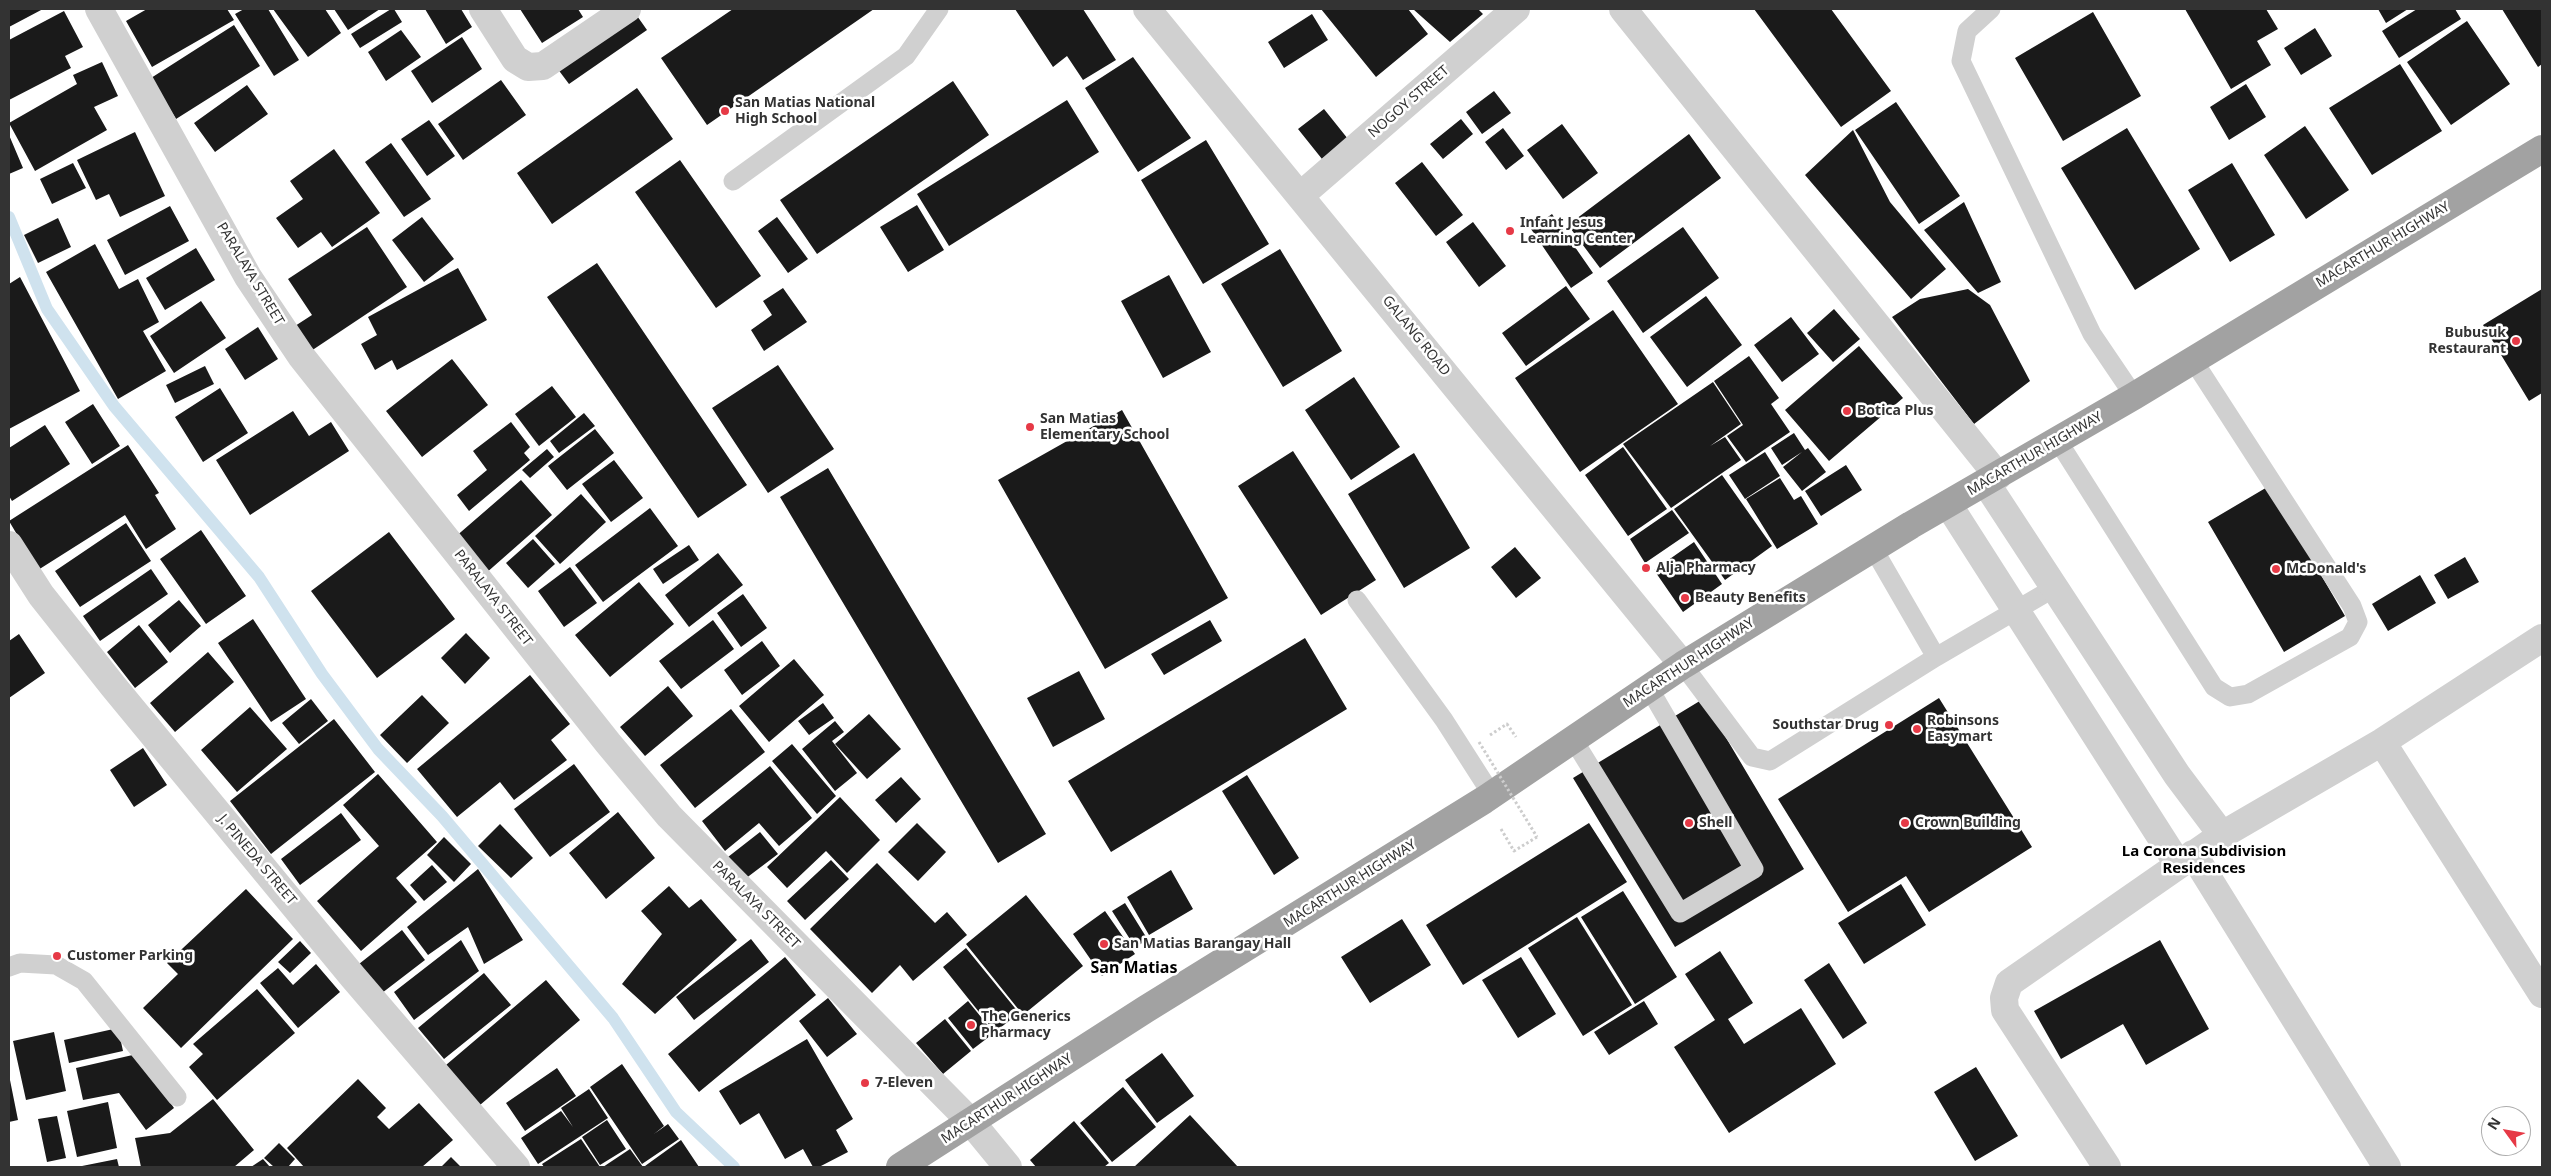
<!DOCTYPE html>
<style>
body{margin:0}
#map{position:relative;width:2551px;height:1176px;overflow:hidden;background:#fff;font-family:"Noto Sans",sans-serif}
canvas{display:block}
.frame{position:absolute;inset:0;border:10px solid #333;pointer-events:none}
.north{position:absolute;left:2481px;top:1106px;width:50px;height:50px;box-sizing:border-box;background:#fff;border:1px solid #adadad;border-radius:50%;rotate:302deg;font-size:14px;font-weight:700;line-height:20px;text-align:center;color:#333}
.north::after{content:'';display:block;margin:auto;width:18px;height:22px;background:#e63946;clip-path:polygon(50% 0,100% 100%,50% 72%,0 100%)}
</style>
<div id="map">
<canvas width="2551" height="1176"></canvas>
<div class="frame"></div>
<div class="north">N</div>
</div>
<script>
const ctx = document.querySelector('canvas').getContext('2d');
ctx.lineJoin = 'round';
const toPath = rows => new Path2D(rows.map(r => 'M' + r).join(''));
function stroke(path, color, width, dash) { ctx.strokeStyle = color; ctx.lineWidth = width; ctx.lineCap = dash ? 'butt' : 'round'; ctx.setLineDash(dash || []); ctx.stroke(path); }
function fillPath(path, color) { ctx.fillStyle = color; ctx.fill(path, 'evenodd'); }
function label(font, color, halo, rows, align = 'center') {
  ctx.font = font + ' "Noto Sans",sans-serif'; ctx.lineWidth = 5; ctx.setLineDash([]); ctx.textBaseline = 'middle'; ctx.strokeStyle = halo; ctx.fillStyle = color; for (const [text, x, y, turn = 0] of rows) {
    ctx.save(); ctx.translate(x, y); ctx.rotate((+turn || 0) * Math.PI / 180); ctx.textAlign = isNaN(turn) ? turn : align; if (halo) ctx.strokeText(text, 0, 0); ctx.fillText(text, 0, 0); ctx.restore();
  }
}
const stream = toPath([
 [9,217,47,309,114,406,259,577,322,674,378,749,442,816,613,1018,676,1112,734,1167]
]);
const building = toPath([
 [9,9,43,9,9,27],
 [147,9,227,9,234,20,152,67,126,21],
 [244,9,268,9,299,60,274,76,235,14],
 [273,9,325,9,341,33,308,57],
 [334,9,380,9,348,30],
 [391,9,394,9,402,22,360,48,351,34],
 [425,9,461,9,472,27,446,44],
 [520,9,578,9,583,17,542,43],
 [733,9,874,9,707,125,661,58],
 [1015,9,1083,9,1116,60,1083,80,1067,56,1053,67],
 [1321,9,1408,9,1428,34,1376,77],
 [1413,9,1478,9,1483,14,1450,42],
 [1754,9,1831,9,1891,91,1841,127],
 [2185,9,2266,9,2278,29,2257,41,2271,65,2231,89],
 [2378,9,2408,9,2386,23],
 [2417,9,2455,9,2461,19,2399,58,2382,31],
 [2502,9,2542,9,2542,64,2538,67],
 [64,11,83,47,65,56,71,68,9,100,9,40],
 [2093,12,2141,96,2063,141,2015,58],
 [635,13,647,30,569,84,557,68],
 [1312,14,1328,40,1284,68,1268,42],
 [2467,21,2510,84,2451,125,2407,62],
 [234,25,260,66,176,119,151,78],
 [2315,28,2332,56,2301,75,2284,48],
 [401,30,421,57,386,81,368,52],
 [462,37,482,69,432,103,411,71],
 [1133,57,1191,138,1138,172,1085,88],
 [102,62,118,96,94,107,107,130,35,171,9,123,77,84,73,75],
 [2400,64,2442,131,2372,175,2329,108],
 [501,80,526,115,463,160,438,124],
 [953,81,989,135,817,254,780,200],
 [2246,84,2266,117,2229,140,2210,107],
 [247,85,268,114,215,152,194,123],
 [637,88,673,139,552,224,517,173],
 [1494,91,1511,113,1482,134,1466,112],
 [1067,100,1099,152,949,246,917,194],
 [1896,102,1960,196,1919,224,1855,130],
 [1324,109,1348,139,1322,159,1298,129],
 [1461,119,1473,134,1443,159,1430,144],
 [429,120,455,156,427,176,401,139],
 [1562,124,1598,173,1563,199,1527,150],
 [2305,126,2349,190,2306,219,2264,155],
 [1503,128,1524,156,1506,170,1485,142],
 [2127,128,2200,249,2135,290,2061,168],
 [1853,130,1890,202,1946,269,1911,299,1805,175],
 [135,132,165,196,120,217,109,194,96,200,77,160],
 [1689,134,1721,178,1600,268,1568,225],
 [9,135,23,168,9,174],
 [1206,140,1269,244,1203,284,1141,180],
 [391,143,431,199,404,217,365,162],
 [334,149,380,213,332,247,321,232,298,248,276,218,303,199,290,181],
 [680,160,761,276,716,308,635,192],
 [1422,162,1463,215,1436,236,1395,183],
 [73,163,86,188,52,204,40,179],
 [2232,163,2275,235,2230,262,2188,190],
 [1964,202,2001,282,1978,293,1924,230],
 [917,205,944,250,908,272,880,227],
 [170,206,189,241,125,275,107,240],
 [1552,214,1593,273,1571,288,1531,229],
 [422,217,454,259,424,282,392,240],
 [777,217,808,259,788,273,758,231],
 [58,218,71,247,38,263,24,235],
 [1473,222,1506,266,1479,287,1446,242],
 [367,227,407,287,311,351,295,326,312,315,288,279],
 [1683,227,1719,278,1643,333,1607,281],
 [95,244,119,289,138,279,159,322,143,331,166,371,118,399,46,272],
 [196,248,215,280,165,310,146,278],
 [1280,249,1342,351,1283,387,1221,284],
 [597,263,747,485,698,518,547,297],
 [458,268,487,320,397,370,392,360,375,370,361,344,377,335,368,317],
 [1169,275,1211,352,1163,378,1121,301],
 [20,277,80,391,9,429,9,284],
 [1566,286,1590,319,1526,366,1502,333],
 [783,288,807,322,764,351,751,330,772,315,763,301],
 [1968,289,1990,305,2030,381,1974,424,1892,317,1920,299],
 [2542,289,2542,393,2529,401,2483,325],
 [1706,296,1742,345,1687,387,1650,337],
 [201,301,226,338,174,373,150,336],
 [1834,309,1860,339,1833,362,1807,333],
 [1613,310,1678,404,1580,472,1515,378],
 [1791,317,1819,354,1782,382,1754,345],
 [258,327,278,359,245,380,225,349],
 [1859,346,1903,398,1829,461,1785,410],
 [1749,356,1779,398,1771,404,1790,432,1746,462,1727,436,1743,425,1714,381],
 [452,359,488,405,422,457,386,411],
 [778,365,834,449,768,493,712,408],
 [205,366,214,384,175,403,166,385],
 [1354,377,1400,447,1351,480,1305,410],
 [1713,382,1741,424,1710,446,1725,437,1741,460,1671,508,1623,444],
 [552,386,576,417,539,446,515,414],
 [220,388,248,433,203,462,175,417],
 [93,404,120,446,92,464,65,422],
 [1122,410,1228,598,1105,669,998,480],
 [293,411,309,436,331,422,349,451,250,515,216,460],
 [584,413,595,426,559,453,550,441],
 [511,422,530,447,524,453,530,460,469,511,457,495,487,470,473,451],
 [45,425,70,464,12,501,9,496,9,448],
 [595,429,614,453,567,490,548,466],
 [1794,433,1805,450,1808,448,1826,472,1802,491,1783,467,1802,452,1782,465,1771,448],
 [128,445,159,493,155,495,176,529,146,549,125,515,38,570,9,521],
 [1623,447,1667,509,1628,536,1585,475],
 [547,449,554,457,530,478,522,470],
 [1293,451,1376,580,1321,615,1238,486],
 [1765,452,1780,476,1745,499,1729,475],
 [1414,453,1470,548,1404,588,1348,494],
 [614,460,643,498,611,522,582,484],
 [1846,465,1862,490,1821,516,1805,491],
 [828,468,1046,834,998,863,780,497],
 [1722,475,1772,546,1725,580,1674,509],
 [1780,478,1794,500,1801,496,1818,524,1777,549,1746,499],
 [521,480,552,515,485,574,454,538],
 [2269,486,2345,616,2284,652,2208,522],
 [581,494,606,522,560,564,535,536],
 [650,508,678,546,603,602,575,565],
 [1672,510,1689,533,1645,563,1630,539],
 [126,523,151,561,80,607,55,571],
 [201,530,246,596,206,624,160,559],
 [389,532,455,619,377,678,311,591],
 [533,539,555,564,528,588,506,563],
 [1694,542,1722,584,1683,612,1654,570],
 [689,545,699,560,663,584,653,569],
 [1515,547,1541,578,1516,598,1491,567],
 [718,553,743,585,689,627,665,595],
 [2465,557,2479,582,2448,599,2434,575],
 [570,567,597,603,564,627,538,591],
 [151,569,168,594,100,641,83,616],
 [2420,575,2436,603,2388,631,2372,604],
 [639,582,674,624,610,677,575,635],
 [743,594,767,628,741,647,717,613],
 [179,600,201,626,170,653,148,625],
 [253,619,306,699,271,722,218,643],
 [713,620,734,649,681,689,659,661],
 [1210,620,1222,641,1164,675,1151,654],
 [139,625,168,662,135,688,107,652],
 [466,633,490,658,465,684,441,658],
 [19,634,45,673,9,698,9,641],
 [1305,638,1347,709,1111,852,1068,781],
 [762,641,780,666,742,695,724,670],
 [208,652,234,682,175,732,150,703],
 [794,659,824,695,769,742,739,706],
 [1079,671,1105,719,1053,747,1027,698],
 [530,675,570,724,551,740,567,760,514,800,500,782,457,817,417,769],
 [668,686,693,716,645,756,620,727],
 [422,695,449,723,407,763,380,735],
 [1939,698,2032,847,1929,912,1906,876,1848,912,1778,799],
 [311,699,328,721,299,744,282,723],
 [1703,699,1804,869,1675,947,1573,778],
 [823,703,834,718,809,735,798,721],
 [250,707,287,749,237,792,201,750],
 [731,709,765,752,695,808,660,765],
 [869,714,901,749,867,779,835,744],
 [334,719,375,772,271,854,230,801],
 [835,721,844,732,832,741,857,773,835,791,802,749],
 [792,744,836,796,817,814,772,761],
 [143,748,167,785,134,807,110,770],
 [574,764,610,812,550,857,514,809],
 [770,766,812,818,779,846,759,823,725,851,702,821],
 [378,774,437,842,396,878,417,902,361,951,317,901,379,846,343,805],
 [1247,775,1299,858,1274,875,1222,791],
 [901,777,921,799,896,823,875,800],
 [840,797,880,840,847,873,826,851,787,888,767,867],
 [618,812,655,858,606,899,569,853],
 [341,813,361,840,300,885,281,859],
 [917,823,946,852,918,881,888,852],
 [1589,823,1627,882,1463,985,1426,925],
 [500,824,533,858,511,878,478,846],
 [760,832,778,854,745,879,728,857],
 [444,837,471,864,454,882,427,855],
 [831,860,849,879,805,920,787,901],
 [877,863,935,923,947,912,967,935,913,981,900,965,872,993,810,929],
 [432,865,447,882,424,901,410,885],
 [478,869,523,940,484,964,468,927,428,955,407,927],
 [1171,870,1193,909,1149,935,1127,897],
 [1901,884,1926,925,1864,964,1838,923],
 [669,886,689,908,701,899,737,940,655,1014,622,984,662,934,641,911],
 [246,889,293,939,181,1048,143,1008,178,974,167,963],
 [1623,891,1677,977,1635,1004,1581,917],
 [1026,895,1083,966,1023,1015,966,944],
 [1125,903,1148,940,1135,947,1112,911],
 [1105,911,1135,954,1102,976,1073,934],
 [1577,917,1632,1005,1583,1036,1528,948],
 [1402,919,1431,965,1370,1003,1341,957],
 [402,930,425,960,382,993,359,964],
 [751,939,769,962,694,1020,676,997],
 [461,940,479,971,414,1020,394,992],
 [2160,940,2209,1029,2146,1065,2123,1024,2061,1059,2034,1011],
 [300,941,311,953,290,973,278,962],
 [966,948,1019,1013,995,1032,943,967],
 [1720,951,1753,1003,1728,1019,1744,1044,1801,1008,1836,1064,1729,1133,1674,1047,1715,1020,1685,974],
 [785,957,816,995,699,1092,668,1054],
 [1521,957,1556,1014,1518,1038,1482,980],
 [1829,963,1867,1023,1843,1039,1804,980],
 [316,964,340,992,298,1028,260,983,278,968,293,985],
 [484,973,511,1005,444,1059,418,1028],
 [546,980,580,1020,480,1105,446,1065],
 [257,989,295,1033,217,1100,189,1067,203,1054,193,1044],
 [828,998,857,1034,827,1057,799,1021],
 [968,1001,994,1033,973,1049,948,1018],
 [1644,1001,1658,1024,1609,1055,1594,1032],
 [945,1019,971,1051,943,1074,916,1043],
 [118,1028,123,1051,69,1063,64,1040],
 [54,1032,66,1091,26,1100,13,1041],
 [807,1039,853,1119,836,1130,848,1152,819,1167,813,1167,803,1149,785,1159,759,1113,740,1125,719,1091],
 [1162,1053,1194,1096,1157,1123,1125,1080],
 [137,1054,174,1108,146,1130,119,1093,83,1100,76,1068],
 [622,1064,664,1126,654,1134,668,1124,679,1139,642,1164,590,1087],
 [1976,1067,2018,1136,1975,1161,1934,1092],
 [557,1068,576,1096,525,1131,506,1103],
 [9,1075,18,1120,9,1122],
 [358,1079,386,1108,377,1117,389,1129,419,1103,453,1140,422,1167,304,1167,287,1148],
 [1123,1087,1156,1127,1112,1162,1080,1123],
 [589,1089,608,1118,538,1164,521,1138,561,1111,573,1127,561,1108],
 [213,1099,254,1150,234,1167,141,1167,135,1138,170,1133],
 [108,1102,117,1148,77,1157,67,1111],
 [1190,1115,1238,1167,1134,1167],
 [57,1116,66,1158,47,1162,38,1119],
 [607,1120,626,1149,600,1165,582,1137],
 [1074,1121,1109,1163,1104,1167,1036,1167,1030,1160],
 [581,1139,600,1167,544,1167,542,1164],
 [681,1140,699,1167,646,1167,645,1166],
 [279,1143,295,1159,288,1167,274,1167,264,1158],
 [630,1149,643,1167,603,1167],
 [451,1157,461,1167,441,1167],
 [117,1159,119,1167,82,1167,82,1166],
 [263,1159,270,1167,251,1167]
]);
const path = toPath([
 [1490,735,1507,724,1516,737],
 [1501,829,1514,851,1537,837]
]);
const service = toPath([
 [1991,9,1967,31,1961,61,2092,334,2134,396],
 [733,181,906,56,939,9],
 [2058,441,2214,687,2230,697,2248,694,2350,637,2358,622,2352,606,2193,360],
 [1357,600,1444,720,1492,795],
 [1936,657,2054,588],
 [1683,665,1752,757,1770,761,1936,657,1873,548],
 [1573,739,1680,913,1754,869,1649,688],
 [9,967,20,963,56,965,84,981,177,1097]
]);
const minor = toPath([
 [99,9,248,277,301,356,608,743,669,816,971,1122,1008,1167],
 [483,9,515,59,528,67,543,66,627,9],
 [1623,9,1998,476],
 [1301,195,1516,9],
 [1986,483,2177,775,2222,835],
 [1948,504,2178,864],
 [9,545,41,595,113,686,353,977,516,1167],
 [2382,742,2542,994],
 [2193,854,2387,1167],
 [2107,1167,2005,1010,2004,998,2009,983,2222,835,2382,742,2542,638]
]);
const tertiary = toPath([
 [1147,9,1683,665]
]);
const trunk = toPath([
 [900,1167,1146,1009,1484,800,1683,665,1911,525,2134,396,2542,149]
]);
const pathBridge = toPath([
 [1479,742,1537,837]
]);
const markers = [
 [725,111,5,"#e63946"],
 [1510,231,5,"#e63946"],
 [2516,341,5,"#e63946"],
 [1847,411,5,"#e63946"],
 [1030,427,5,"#e63946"],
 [1646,568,5,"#e63946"],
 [2276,569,5,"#e63946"],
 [1685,598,5,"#e63946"],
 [1889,725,5,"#e63946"],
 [1917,729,5,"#e63946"],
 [1689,823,5,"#e63946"],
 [1905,823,5,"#e63946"],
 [1104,944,5,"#e63946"],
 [57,956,5,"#e63946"],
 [971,1025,5,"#e63946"],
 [865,1083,5,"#e63946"]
];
const streetNames = [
 ["NOGOY STREET",1409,102,-41],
 ["MACARTHUR HIGHWAY",2383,245,-31],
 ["PARALAYA STREET",250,274,59],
 ["GALANG ROAD",1416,336,51],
 ["MACARTHUR HIGHWAY",2035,454,-30],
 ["PARALAYA STREET",493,598,52],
 ["MACARTHUR HIGHWAY",1689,663,-33],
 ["J. PINEDA STREET",257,860,50],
 ["MACARTHUR HIGHWAY",1350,884,-32],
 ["PARALAYA STREET",756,905,45],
 ["MACARTHUR HIGHWAY",1007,1099,-33]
];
const poiNames = [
 ["San Matias National",735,103],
 ["High School",735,119],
 ["Infant Jesus",1520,223],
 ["Learning Center",1520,239],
 ["Bubusuk",2506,333,"right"],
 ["Restaurant",2506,349,"right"],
 ["Botica Plus",1857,411],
 ["San Matias",1040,419],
 ["Elementary School",1040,435],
 ["Alja Pharmacy",1656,568],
 ["McDonald's",2286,569],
 ["Beauty Benefits",1695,598],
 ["Robinsons",1927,721],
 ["Easymart",1927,737],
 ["Southstar Drug",1879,725,"right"],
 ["Shell",1699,823],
 ["Crown Building",1915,823],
 ["San Matias Barangay Hall",1114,944],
 ["Customer Parking",67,956],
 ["The Generics",981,1017],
 ["Pharmacy",981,1033],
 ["7-Eleven",875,1083]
];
const neighbourhoodNames = [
 ["La Corona Subdivision",2204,852],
 ["Residences",2204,869]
];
const quarterNames = [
 ["San Matias",1134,968]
];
stroke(stream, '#cfe2ee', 12);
fillPath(building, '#1a1a1a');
stroke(path, '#cdcdcd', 3, [2.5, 2.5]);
stroke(service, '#d0d0d0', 19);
stroke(minor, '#d0d0d0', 28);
stroke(tertiary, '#d0d0d0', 28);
stroke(trunk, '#a2a2a2', 28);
stroke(pathBridge, '#cdcdcd', 3, [2.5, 2.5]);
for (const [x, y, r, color] of markers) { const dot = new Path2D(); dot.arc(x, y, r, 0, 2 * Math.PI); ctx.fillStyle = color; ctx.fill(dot); stroke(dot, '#fff', 2); }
label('14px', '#333', '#fff', streetNames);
label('bold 14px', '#333', '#fff', poiNames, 'left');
label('bold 15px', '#000', '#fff', neighbourhoodNames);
label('bold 16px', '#000', '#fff', quarterNames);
</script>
